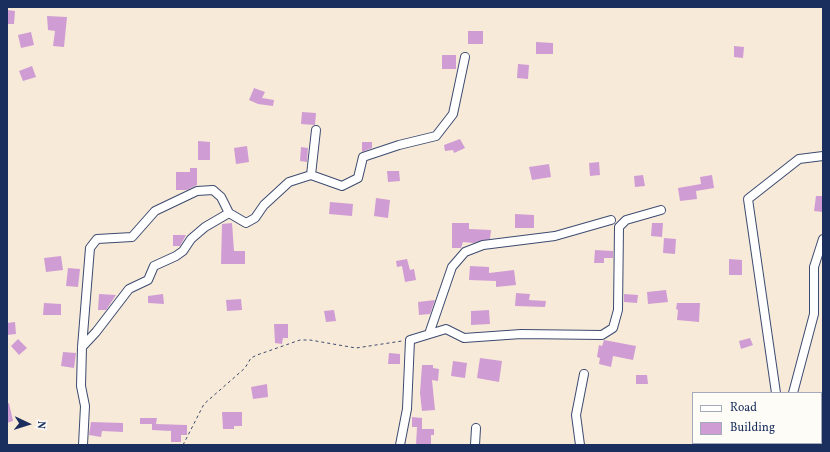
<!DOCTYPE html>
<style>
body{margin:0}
#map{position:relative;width:830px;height:452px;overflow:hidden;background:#f8ead9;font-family:Vollkorn,serif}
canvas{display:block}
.frame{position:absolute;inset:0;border:8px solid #1b2f5e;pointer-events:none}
.legend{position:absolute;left:692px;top:392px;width:130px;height:52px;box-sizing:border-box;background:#fdfcf7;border:1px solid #a3aaba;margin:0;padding:5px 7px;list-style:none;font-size:12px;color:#1b2f5e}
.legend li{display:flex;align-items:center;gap:8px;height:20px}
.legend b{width:20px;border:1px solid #a3aaba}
.north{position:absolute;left:8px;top:404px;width:40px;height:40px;-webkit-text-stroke:3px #fdfcf7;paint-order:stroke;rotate:94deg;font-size:11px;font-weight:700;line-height:16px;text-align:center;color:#1b2f5e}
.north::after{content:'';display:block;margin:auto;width:14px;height:18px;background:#1b2f5e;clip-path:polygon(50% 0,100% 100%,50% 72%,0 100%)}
</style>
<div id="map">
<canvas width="830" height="452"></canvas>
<div class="frame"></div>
<ul class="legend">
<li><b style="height:5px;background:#fff"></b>Road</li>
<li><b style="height:11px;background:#cf9dd3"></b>Building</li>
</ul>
<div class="north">N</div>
</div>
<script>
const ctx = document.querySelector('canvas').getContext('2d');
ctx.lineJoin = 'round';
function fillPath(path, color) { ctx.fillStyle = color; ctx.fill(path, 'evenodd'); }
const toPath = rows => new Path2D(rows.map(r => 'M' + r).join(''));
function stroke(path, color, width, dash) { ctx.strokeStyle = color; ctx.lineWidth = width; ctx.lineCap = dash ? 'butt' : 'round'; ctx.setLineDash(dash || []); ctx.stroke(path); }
const building = toPath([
 [7,10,15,11,14,24,7,24],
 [47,16,67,17,64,47,53,46,55,31,48,30],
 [468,31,483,31,483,44,468,44],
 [31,32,34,45,21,48,18,35],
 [536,42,553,43,553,54,536,54],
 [734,46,744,47,743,58,734,57],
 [442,55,456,55,456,69,442,69],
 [518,64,529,65,528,79,517,78],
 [32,66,36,77,23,81,19,71],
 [254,88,265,92,262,98,274,100,273,106,258,104,249,100],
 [302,112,316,113,315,125,301,124],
 [460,139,465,148,454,153,453,150,445,151,444,145],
 [198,141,210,142,210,160,198,160],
 [362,142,372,142,372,148,362,152],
 [247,146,249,162,236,164,234,148],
 [301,147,308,148,307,162,300,161],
 [599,162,600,175,590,176,589,163],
 [549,164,551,177,532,180,529,167],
 [190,168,197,168,197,185,187,190,176,190,176,172,190,172],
 [387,171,399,171,400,181,388,182],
 [643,175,645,186,635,187,634,176],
 [712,175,714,188,696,191,697,199,680,201,678,188,701,184,700,177],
 [816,196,823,196,823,212,814,211],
 [376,198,390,200,388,218,374,216],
 [330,202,353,204,352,216,329,214],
 [515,214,534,215,534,228,515,228],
 [232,223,234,251,245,251,245,264,221,264,222,224],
 [452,223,469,223,469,229,491,230,490,239,474,243,463,242,461,248,452,248],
 [652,223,663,223,662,237,651,236],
 [173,235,186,235,180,246,173,246],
 [664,238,676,239,675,254,663,253],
 [595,250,613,251,613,258,604,258,604,263,594,263],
 [61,256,63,270,46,272,44,258],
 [407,259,410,270,414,269,416,280,405,282,402,266,397,267,396,261],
 [729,259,742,260,742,275,729,275],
 [470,266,489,267,489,273,514,270,516,285,496,287,496,281,469,280],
 [68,268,80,269,78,287,66,286],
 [666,290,668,302,648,304,647,292],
 [516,293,530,294,529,300,546,301,545,307,515,306],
 [99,294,116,295,106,310,98,310],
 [163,294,164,304,148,303,148,296],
 [624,294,638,295,637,303,624,302],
 [241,299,242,310,227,311,226,300],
 [435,300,430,314,419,315,418,302],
 [44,303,61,304,61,315,43,315],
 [677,303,700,303,699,322,677,320,678,310,676,309],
 [334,310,336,321,326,322,324,311],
 [489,310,490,324,471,325,471,311],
 [15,322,16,334,7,335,7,323],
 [274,324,288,324,288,338,283,338,282,344,275,343],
 [750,338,753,345,741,349,739,341],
 [18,339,27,348,19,355,11,346],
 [604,340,636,346,633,360,613,356,611,367,599,364,600,358,597,357,599,345,602,346],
 [63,352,76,353,74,368,61,366],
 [389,353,400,354,400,364,388,364],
 [480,358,502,361,499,382,477,378],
 [453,361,467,363,465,378,451,376],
 [422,365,433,365,433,368,439,369,438,381,432,380,435,410,422,411,420,393],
 [636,375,647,375,648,384,636,384],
 [267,384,268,397,253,399,251,387],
 [9,403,13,421,7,423,7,404],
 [222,412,242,412,242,426,234,426,234,429,223,429],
 [412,417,422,418,422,429,434,429,434,435,431,435,431,445,416,445,417,427,412,427],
 [140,418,157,418,156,424,187,425,187,435,181,435,181,442,171,442,171,431,152,430,152,424,140,424],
 [91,422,123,423,123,432,102,431,101,437,89,435]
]);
const path = toPath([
 [183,445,204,404,245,368,251,358,257,355,300,340,310,340,356,348,402,341]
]);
const street = toPath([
 [311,175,316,130],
 [429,334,452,267,465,252,483,245,555,236,611,220],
 [82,347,96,332,129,289,148,280,154,266,176,256,183,251,191,239,205,227,229,213],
 [776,393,748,199,799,159,823,156],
 [793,393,814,314,814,267,823,239],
 [83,445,85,406,81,386,82,347,90,248,97,239,132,237,155,211,197,191,213,190,221,197,229,213,246,223,255,218,264,205,289,182,311,175,342,186,358,178,363,157,399,145,436,136,453,114,465,57],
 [400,445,407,409,410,340,446,329,464,338,521,334,602,335,613,328,618,310,619,227,626,220,661,210],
 [475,445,476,428],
 [580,445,576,415,584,374],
 [771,445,772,443]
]);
fillPath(building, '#cf9dd3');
stroke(street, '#3c4b70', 10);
stroke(path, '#3c4b70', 1, [3, 3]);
stroke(street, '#fff', 8);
</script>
